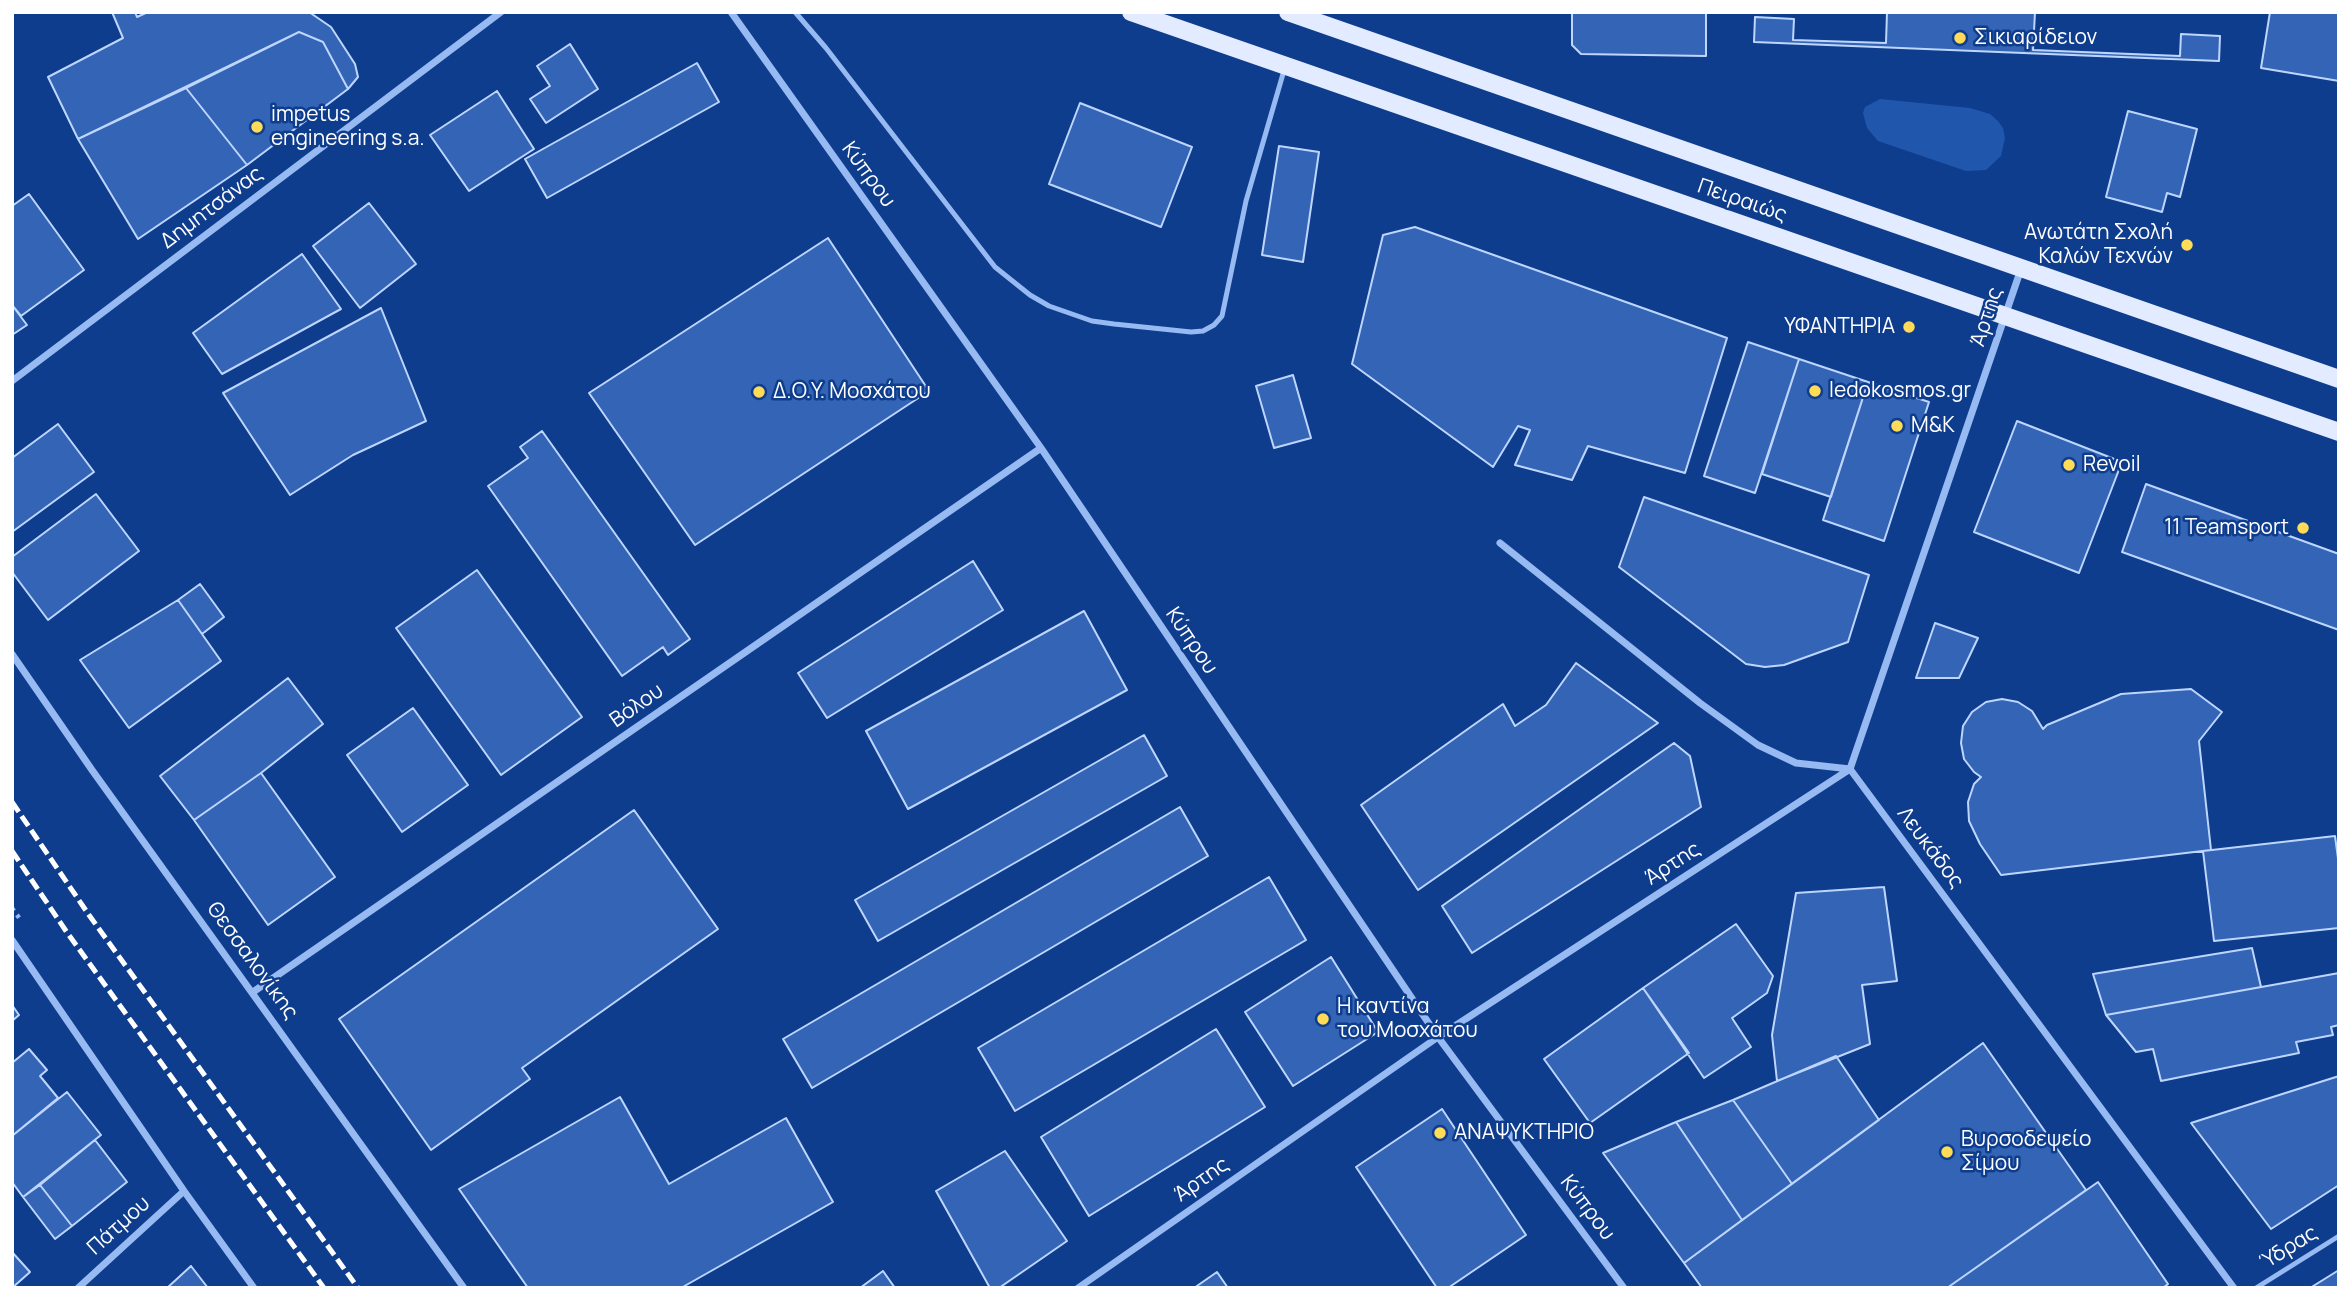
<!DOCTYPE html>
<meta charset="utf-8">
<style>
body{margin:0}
#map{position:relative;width:2351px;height:1300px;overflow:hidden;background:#0f3d8d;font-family:Manrope,sans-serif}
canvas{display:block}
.frame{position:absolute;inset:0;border:14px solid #fff;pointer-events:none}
</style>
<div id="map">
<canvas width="2351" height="1300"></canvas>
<div class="frame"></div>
</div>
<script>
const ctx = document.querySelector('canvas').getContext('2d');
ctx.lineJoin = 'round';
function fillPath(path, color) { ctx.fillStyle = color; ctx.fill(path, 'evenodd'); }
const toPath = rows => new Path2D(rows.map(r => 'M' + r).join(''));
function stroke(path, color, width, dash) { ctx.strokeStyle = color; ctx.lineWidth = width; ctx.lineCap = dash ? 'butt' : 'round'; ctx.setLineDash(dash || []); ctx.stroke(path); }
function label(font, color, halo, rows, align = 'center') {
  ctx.font = font + ' Manrope,sans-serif'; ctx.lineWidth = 5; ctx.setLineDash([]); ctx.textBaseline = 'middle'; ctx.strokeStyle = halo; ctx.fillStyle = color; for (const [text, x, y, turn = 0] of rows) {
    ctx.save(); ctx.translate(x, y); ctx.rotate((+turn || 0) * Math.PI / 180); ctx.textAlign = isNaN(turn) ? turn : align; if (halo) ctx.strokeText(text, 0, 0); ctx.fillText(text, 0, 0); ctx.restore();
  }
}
const green = toPath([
 [1880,99,1970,108,1990,114,1998,121,2003,128,2005,138,2001,156,1986,170,1966,171,1878,141,1867,128,1863,113,1865,107]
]);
const building = toPath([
 [112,12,135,12,137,17,148,12,309,12,331,27,355,64,358,77,348,89,323,42,299,32,78,139,48,77,123,38,112,12],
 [1572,12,1706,12,1706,56,1581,54,1572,45,1572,12],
 [1887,12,2035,12,2033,50,2180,56,2181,34,2220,36,2219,61,1754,42,1755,17,1794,19,1793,40,1886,43,1887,12],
 [2270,12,2339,12,2339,81,2261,68,2270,12],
 [299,32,323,42,348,89,247,165,186,88,299,32],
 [570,44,598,89,546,123,530,99,550,86,537,66,570,44],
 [697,63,719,102,547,198,525,159,697,63],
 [186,88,247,165,138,239,78,139,186,88],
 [497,91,534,149,469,191,430,135,497,91],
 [1080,103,1192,147,1161,227,1049,184,1080,103],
 [2128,111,2197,129,2180,197,2167,193,2162,212,2106,197,2128,111],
 [1279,146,1319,152,1303,262,1262,255,1279,146],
 [29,194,84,270,21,316,12,305,12,206,29,194],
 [369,203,416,264,360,308,313,246,369,203],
 [1415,227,1727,338,1685,473,1588,446,1572,480,1515,465,1530,430,1518,426,1493,467,1352,364,1383,235,1415,227],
 [828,238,929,391,695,545,589,393,828,238],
 [302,254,341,309,222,374,193,333,302,254],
 [12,305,27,325,12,335,12,305],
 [381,308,426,421,353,455,290,495,223,393,381,308],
 [1748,342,1799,359,1755,493,1704,476,1748,342],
 [1799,359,1868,382,1831,497,1762,474,1799,359],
 [1293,375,1311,438,1274,448,1256,386,1293,375],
 [1868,382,1929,402,1884,541,1823,520,1868,382],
 [2017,421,2122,462,2079,573,1974,532,2017,421],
 [58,424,94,472,12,532,12,458,58,424],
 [542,431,690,639,668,655,663,647,622,676,488,486,528,458,520,447,542,431],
 [2146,484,2339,554,2339,630,2122,552,2146,484],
 [96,494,139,551,48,620,12,572,12,557,96,494],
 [1644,497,1869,575,1848,642,1784,665,1765,667,1746,664,1619,567,1644,497],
 [973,561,1003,610,827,718,798,673,973,561],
 [477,570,582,717,501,775,396,628,477,570],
 [200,584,224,617,202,634,178,600,200,584],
 [178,600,221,661,129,728,80,660,178,600],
 [1084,611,1127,690,908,809,866,731,1084,611],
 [1935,623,1978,638,1959,678,1916,678,1935,623],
 [1576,663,1658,723,1418,890,1361,805,1503,704,1515,726,1546,705,1576,663],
 [288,678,323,724,261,773,194,820,160,776,288,678],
 [2191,689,2222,712,2199,741,2211,850,2001,875,1980,844,1969,821,1968,802,1974,784,1981,777,1974,772,1964,759,1961,743,1963,726,1972,712,1986,702,2002,699,2018,702,2032,711,2043,729,2047,725,2121,694,2191,689],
 [413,708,468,785,402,832,347,755,413,708],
 [1144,735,1167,776,878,941,855,900,1144,735],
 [1674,743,1690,756,1701,807,1472,953,1442,906,1674,743],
 [261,773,335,877,268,925,194,820,261,773],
 [1180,807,1208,856,812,1088,783,1039,1180,807],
 [634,810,718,929,522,1068,530,1079,431,1150,339,1019,634,810],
 [2335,836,2339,866,2339,928,2214,941,2203,851,2335,836],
 [1269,877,1306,940,1015,1111,978,1048,1269,877],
 [1884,887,1897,981,1862,985,1870,1044,1777,1081,1772,1035,1796,893,1884,887],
 [1736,924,1773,976,1767,993,1732,1018,1751,1047,1704,1078,1643,988,1736,924],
 [2252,948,2261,987,2106,1015,2093,974,2252,948],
 [1331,957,1378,1032,1293,1086,1245,1012,1331,957],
 [2339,973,2339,1025,2331,1027,2333,1035,2296,1042,2299,1053,2161,1081,2153,1049,2136,1052,2106,1015,2339,973],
 [1643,988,1689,1053,1590,1123,1544,1059,1643,988],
 [12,1005,19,1015,12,1021,12,1005],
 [1216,1029,1265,1107,1089,1216,1041,1137,1216,1029],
 [1983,1043,2086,1190,1947,1288,1702,1288,1684,1263,1983,1043],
 [29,1049,47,1070,40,1076,58,1098,12,1136,12,1063,29,1049],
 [1836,1056,1879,1120,1792,1184,1733,1100,1836,1056],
 [2339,1076,2339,1185,2271,1229,2191,1123,2339,1076],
 [67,1092,101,1135,23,1197,12,1182,12,1136,67,1092],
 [620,1097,669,1184,786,1118,833,1202,681,1288,528,1288,459,1189,620,1097],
 [1733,1100,1792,1184,1742,1220,1676,1122,1733,1100],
 [1442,1109,1526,1235,1448,1288,1437,1288,1356,1167,1442,1109],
 [1676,1122,1742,1220,1684,1263,1603,1153,1676,1122],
 [95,1140,127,1182,72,1226,40,1185,95,1140],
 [1005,1151,1067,1241,999,1288,990,1288,936,1191,1005,1151],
 [2098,1182,2168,1284,2163,1288,1947,1288,2098,1182],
 [40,1185,72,1226,55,1239,23,1197,40,1185],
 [12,1252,30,1272,12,1288,12,1252],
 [191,1266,208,1288,167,1288,191,1266],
 [2339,1270,2339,1288,2310,1288,2339,1270],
 [883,1271,895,1288,860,1288,883,1271],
 [1217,1272,1228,1288,1194,1288,1217,1272]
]);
const path = toPath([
 [12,908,20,919]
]);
const lane = toPath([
 [795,12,826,48,995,267,1030,295,1049,306,1092,321,1114,324,1191,332,1203,331,1214,325,1222,316,1246,201,1285,67],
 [2256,1288,2339,1236]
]);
const street = toPath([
 [731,12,1041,448,1438,1037,1624,1288],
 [12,381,501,12],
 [1500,543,1700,703,1758,745,1796,763,1850,769,2234,1288],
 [12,654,92,770,464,1288],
 [12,940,184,1191,254,1288],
 [253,992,1041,448],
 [78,1288,184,1191],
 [1078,1288,1438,1037,1850,769,2021,269]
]);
const primary = toPath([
 [1131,12,2339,432],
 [1288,12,2339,379]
]);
const rail = toPath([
 [12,802,89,915,358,1288],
 [12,851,66,931,324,1288]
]);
const markers = [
 [1960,38,7,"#ffdb58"],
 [257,127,7,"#ffdb58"],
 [2187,245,7,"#ffdb58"],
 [1909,327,7,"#ffdb58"],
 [1815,391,7,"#ffdb58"],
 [759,392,7,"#ffdb58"],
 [1897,426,7,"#ffdb58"],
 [2069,465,7,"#ffdb58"],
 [2303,528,7,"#ffdb58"],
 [1323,1019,7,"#ffdb58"],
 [1440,1133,7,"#ffdb58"],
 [1947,1152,7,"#ffdb58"]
];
const poiNames = [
 ["Σικιαρίδειον",1974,38],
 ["impetus",271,115],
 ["engineering s.a.",271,139],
 ["Ανωτάτη Σχολή",2173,233,"right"],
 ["Καλών Τεχνών",2173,257,"right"],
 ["ΥΦΑΝΤΗΡΙΑ",1895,327,"right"],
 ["ledokosmos.gr",1829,391],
 ["Δ.Ο.Υ. Μοσχάτου",773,392],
 ["M&K",1911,426],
 ["Revoil",2083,465],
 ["11 Teamsport",2289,528,"right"],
 ["Η καντίνα",1337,1007],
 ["του Μοσχάτου",1337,1031],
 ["ΑΝΑΨΥΚΤΗΡΙΟ",1454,1133],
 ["Βυρσοδεψείο",1961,1140],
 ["Σίμου",1961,1164]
];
const streetNames = [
 ["Κύπρου",868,175,54],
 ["Πειραιώς",1742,201,19],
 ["Δημητσάνας",212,208,-37],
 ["Άρτης",1987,317,-72],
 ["Κύπρου",1191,641,56],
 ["Βόλου",637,706,-35],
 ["Λευκάδος",1930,848,53],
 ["Άρτης",1673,864,-33],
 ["Θεσσαλονίκης",252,961,54],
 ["Άρτης",1202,1180,-35],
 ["Κύπρου",1587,1208,53],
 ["Πάτμου",119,1226,-42],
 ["Ύδρας",2289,1248,-32]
];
fillPath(green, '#2156ad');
fillPath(building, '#3364b5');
stroke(building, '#bed6fd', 2);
stroke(path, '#97baf3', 4.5, [3.5, 5]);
stroke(lane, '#97baf3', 5);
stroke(street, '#97baf3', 7);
stroke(primary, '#e2ebff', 18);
stroke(rail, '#fff', 5, [12, 5]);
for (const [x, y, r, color] of markers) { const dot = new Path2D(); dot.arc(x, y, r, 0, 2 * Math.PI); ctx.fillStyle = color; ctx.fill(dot); stroke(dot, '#0f3d8d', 2.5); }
label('21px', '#fff', '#0f3d8d', poiNames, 'left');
label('21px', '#fff', '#0f3d8d', streetNames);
</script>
